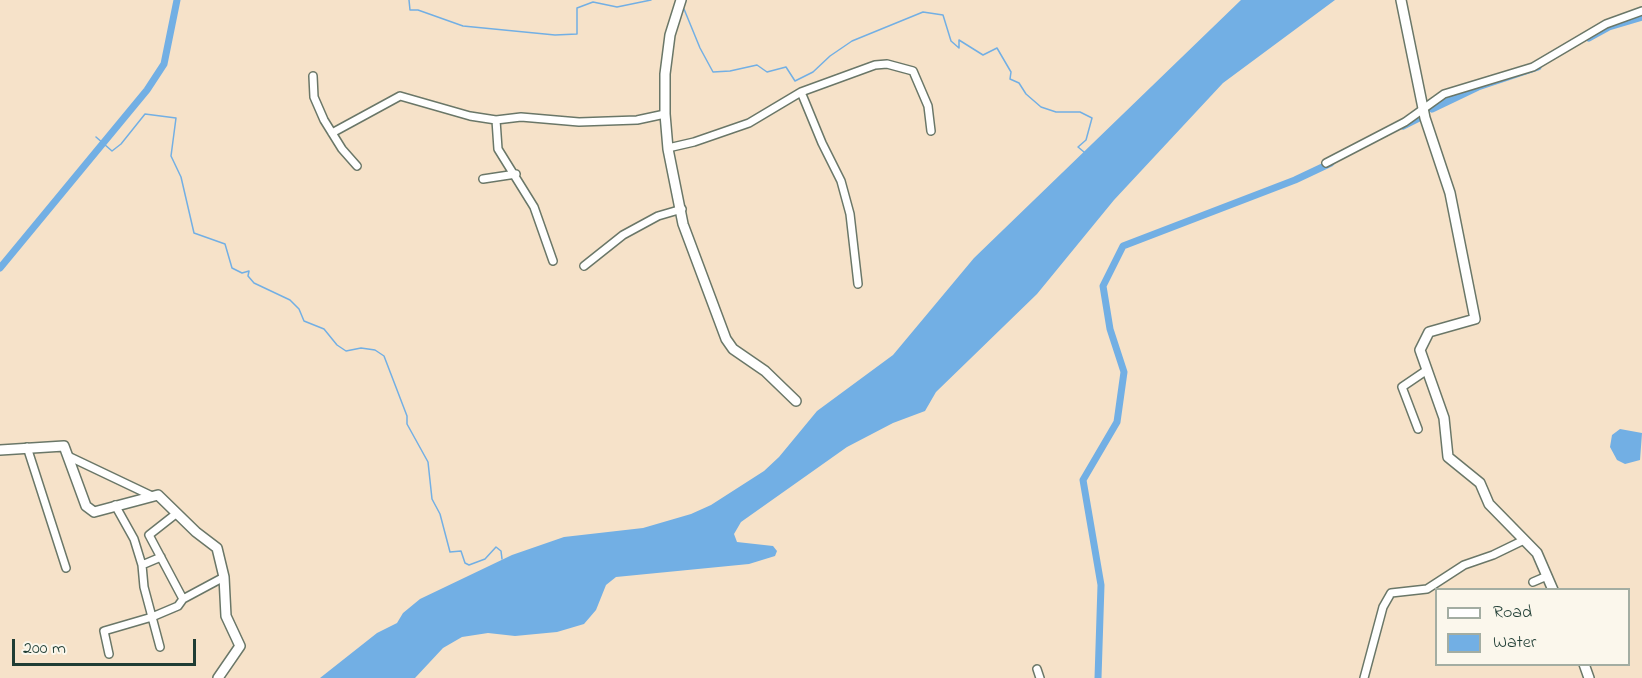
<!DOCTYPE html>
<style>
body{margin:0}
#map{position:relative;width:1642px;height:678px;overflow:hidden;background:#f6e2c9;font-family:"Indie Flower",sans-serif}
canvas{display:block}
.legend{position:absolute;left:1435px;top:588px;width:195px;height:78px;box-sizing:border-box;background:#fbf7ec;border:2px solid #a3ada2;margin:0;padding:8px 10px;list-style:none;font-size:18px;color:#1f3d34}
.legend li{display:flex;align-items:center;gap:12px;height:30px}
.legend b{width:30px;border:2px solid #a3ada2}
.scale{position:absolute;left:12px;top:639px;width:184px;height:27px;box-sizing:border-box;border:3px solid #1f3d34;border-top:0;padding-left:8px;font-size:18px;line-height:21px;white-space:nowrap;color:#1f3d34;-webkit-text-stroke:4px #fbf7ec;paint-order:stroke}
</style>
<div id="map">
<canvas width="1642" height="678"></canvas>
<ul class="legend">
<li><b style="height:8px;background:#fff"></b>Road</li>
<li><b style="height:16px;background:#72afe4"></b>Water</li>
</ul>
<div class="scale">200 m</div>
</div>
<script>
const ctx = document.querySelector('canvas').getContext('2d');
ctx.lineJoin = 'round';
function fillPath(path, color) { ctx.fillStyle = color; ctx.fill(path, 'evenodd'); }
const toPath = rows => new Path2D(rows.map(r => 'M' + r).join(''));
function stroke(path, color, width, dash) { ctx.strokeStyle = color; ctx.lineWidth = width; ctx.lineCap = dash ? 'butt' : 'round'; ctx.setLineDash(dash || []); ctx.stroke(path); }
const water = toPath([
 [1241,0,1335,0,1223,83,1114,200,1037,294,936,392,925,411,893,423,847,447,741,522,734,534,737,542,773,546,777,551,775,556,749,564,616,577,606,585,596,610,584,624,557,632,515,636,488,633,462,637,443,648,415,678,320,678,377,633,397,623,403,613,420,599,512,555,564,537,643,528,691,514,711,505,764,471,779,457,817,411,893,355,974,258],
 [1620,429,1642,433,1640,460,1625,464,1617,460,1610,447,1612,435]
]);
const stream = toPath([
 [409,0,410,10,418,10,463,26,555,35,577,34,577,8,593,2,617,7,651,0],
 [684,9,700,48,713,72,730,71,757,65,767,72,786,67,795,81,813,72,830,56,852,41,923,12,943,15,951,41,959,48,959,40,983,55,997,48,1011,72,1010,79,1019,83,1026,94,1041,107,1056,112,1080,112,1092,118,1086,140,1078,147,1084,152],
 [96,137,112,151,121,144,145,114,176,118,171,156,181,177,194,233,225,244,232,268,242,273,249,271,248,276,254,283,290,300,299,309,304,321,324,329,337,345,346,351,361,348,375,350,384,356,407,416,407,424,428,462,432,499,440,514,450,552,461,551,465,563,469,565,485,559,496,547,501,551,502,559]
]);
const canal = toPath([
 [1589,38,1609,27,1642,17],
 [1432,109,1478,87,1538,67],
 [1403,126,1421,117],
 [0,268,147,90,164,64,177,0],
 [1098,678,1101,585,1083,480,1117,422,1124,372,1110,329,1103,286,1123,246,1295,180,1331,163]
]);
const minor = toPath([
 [313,76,314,97,324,120,342,149,357,166],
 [801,92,875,65,887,64,913,71,928,106,931,131],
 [496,120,498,149,534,207,553,261],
 [332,133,400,96,470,116,496,120,521,117,579,122,637,120,665,114],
 [668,148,694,142,749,123,801,92,822,143,841,181,850,214,858,284],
 [1326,163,1405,122,1444,94,1533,67,1606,24,1642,11],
 [483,179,516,174],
 [584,266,623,235,658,216,682,209],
 [1418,429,1402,387,1427,370],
 [27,447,66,568],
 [70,457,152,496],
 [115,505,134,539,142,565,144,587,160,647],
 [177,513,149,535,183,599],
 [142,565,161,557],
 [1533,582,1547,576],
 [109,654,104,631,152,617,178,606,183,599,224,577],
 [1037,669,1040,678],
 [1364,678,1383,607,1391,593,1427,589,1464,565,1493,555,1524,540]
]);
const tertiary = toPath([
 [681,0,670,35,665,74,665,114,668,149,683,224,726,339,733,349,765,371,796,401],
 [1401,0,1425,118,1450,193,1475,319,1429,332,1420,350,1444,418,1448,457,1480,483,1489,504,1537,553,1553,590],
 [0,450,64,446,86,506,94,512,158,495,196,532,217,548,224,577,226,616,240,646,218,678],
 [1584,664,1589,678]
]);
fillPath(water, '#72afe4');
stroke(stream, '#72afe4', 1.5);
stroke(canal, '#72afe4', 7);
stroke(minor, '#6a7768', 10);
stroke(tertiary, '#6a7768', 12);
stroke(minor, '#fff', 7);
stroke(tertiary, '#fff', 9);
</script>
